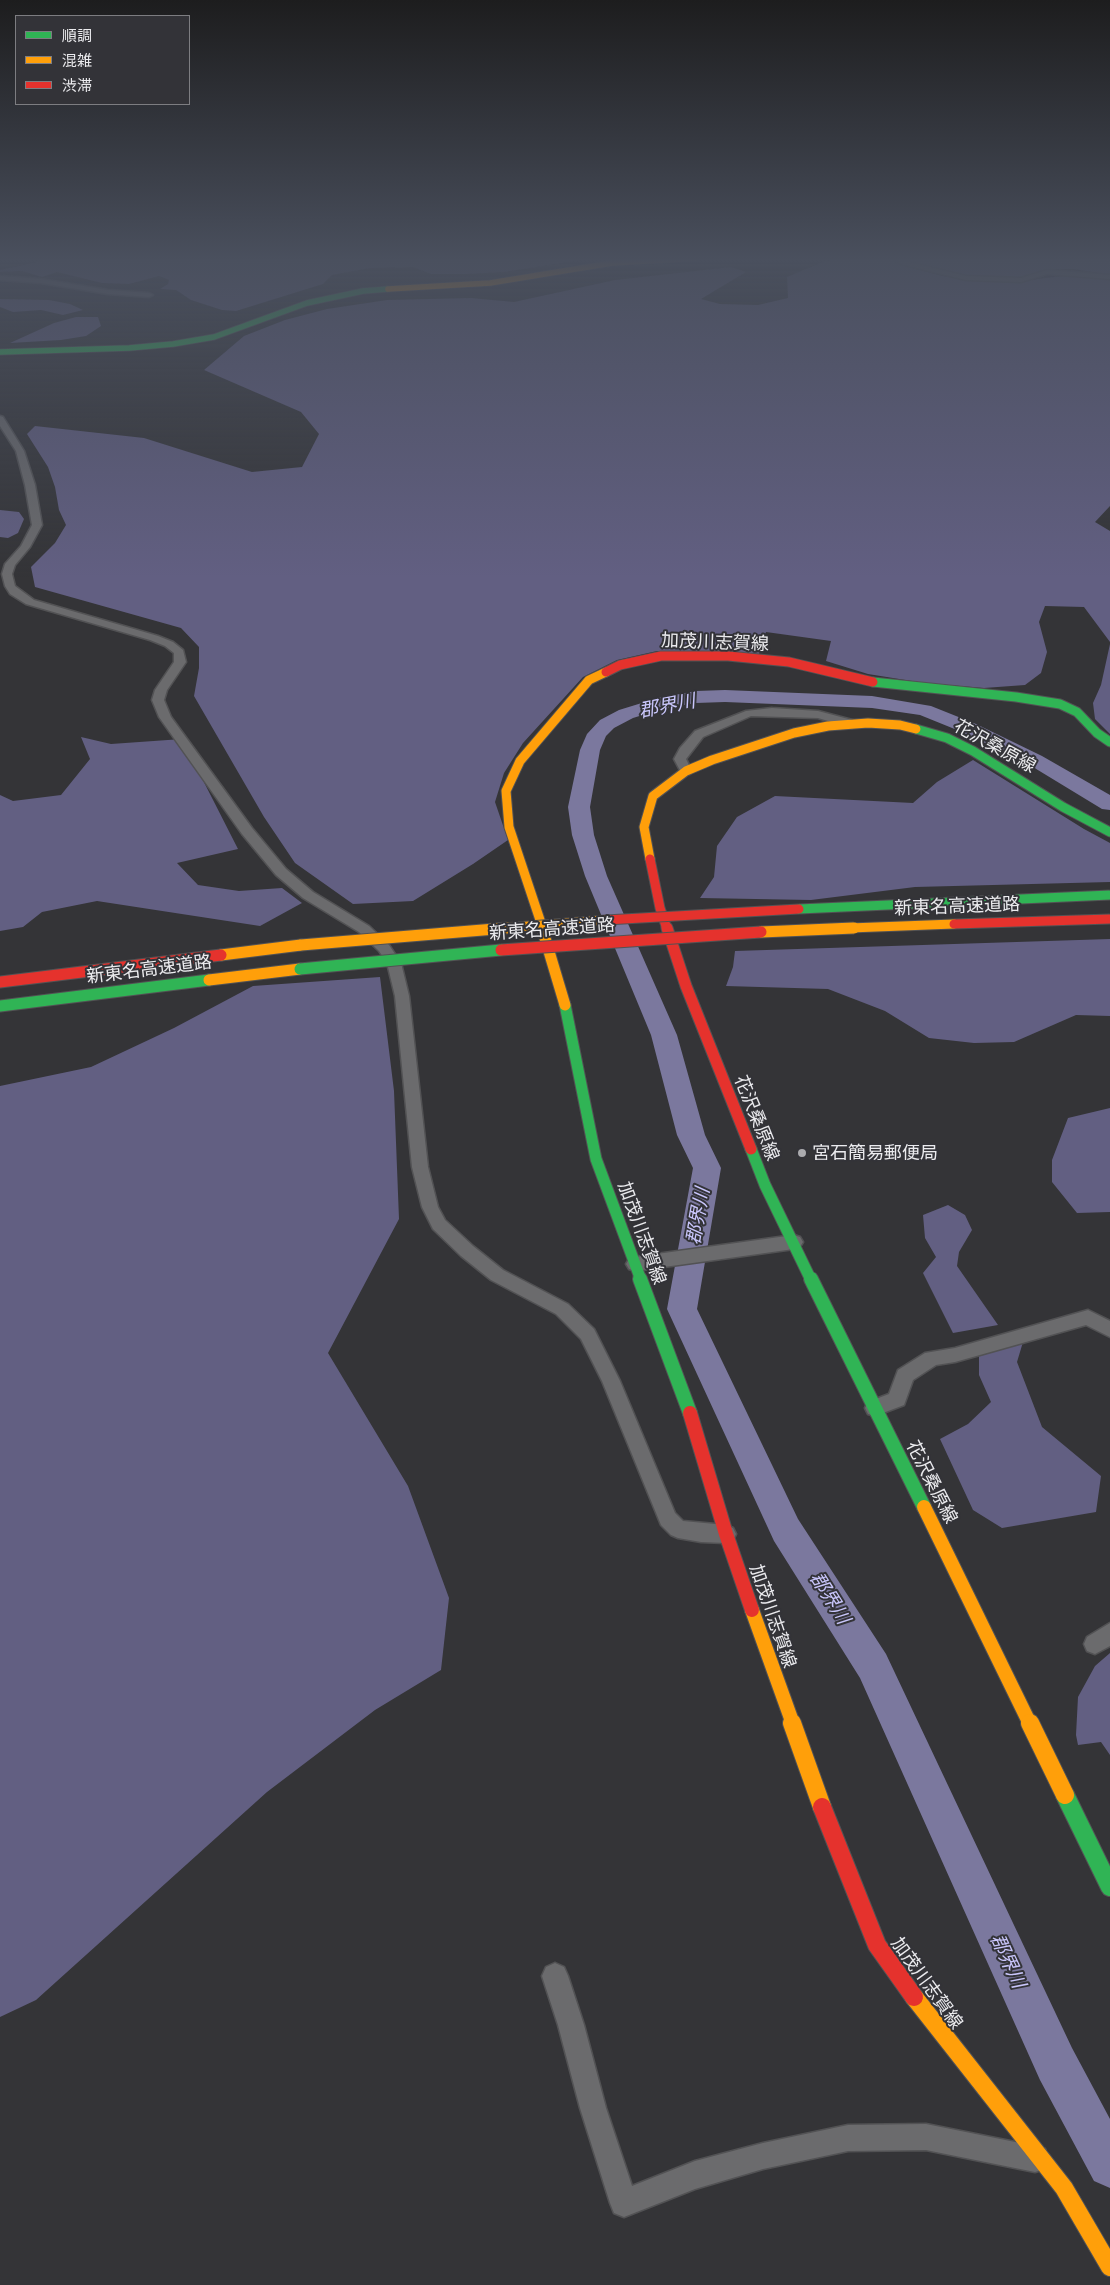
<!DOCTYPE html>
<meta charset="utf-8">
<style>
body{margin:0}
#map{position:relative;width:1110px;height:2285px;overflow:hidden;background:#343437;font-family:Ubuntu,"Noto Sans JP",sans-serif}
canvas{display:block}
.legend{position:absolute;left:15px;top:15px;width:175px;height:90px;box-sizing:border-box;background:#333338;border:1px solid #7d7d81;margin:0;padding:6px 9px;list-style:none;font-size:15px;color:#ebebee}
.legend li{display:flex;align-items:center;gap:10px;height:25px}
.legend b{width:25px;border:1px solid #7d7d81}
</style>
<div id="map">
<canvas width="1110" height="2285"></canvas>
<ul class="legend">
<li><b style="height:6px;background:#30b455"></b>順調</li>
<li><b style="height:6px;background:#ff9f0a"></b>混雑</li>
<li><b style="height:6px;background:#e5322d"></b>渋滞</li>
</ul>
</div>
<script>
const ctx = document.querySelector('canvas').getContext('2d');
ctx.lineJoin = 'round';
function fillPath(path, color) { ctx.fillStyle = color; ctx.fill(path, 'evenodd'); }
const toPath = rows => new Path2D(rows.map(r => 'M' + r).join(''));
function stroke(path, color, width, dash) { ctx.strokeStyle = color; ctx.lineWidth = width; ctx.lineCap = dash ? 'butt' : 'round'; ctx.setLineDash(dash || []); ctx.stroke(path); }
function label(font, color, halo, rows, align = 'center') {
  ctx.font = font + ' Ubuntu,"Noto Sans JP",sans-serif'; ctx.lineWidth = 4; ctx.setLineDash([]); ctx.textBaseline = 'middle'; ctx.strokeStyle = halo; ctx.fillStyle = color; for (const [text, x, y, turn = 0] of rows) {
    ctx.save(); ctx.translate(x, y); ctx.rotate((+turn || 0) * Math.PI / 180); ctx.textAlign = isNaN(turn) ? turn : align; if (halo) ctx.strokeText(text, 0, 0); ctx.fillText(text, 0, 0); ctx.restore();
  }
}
const forest = toPath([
 [44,258,593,258,504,272,466,274,431,274,413,267,370,268,332,275,323,284,236,311,222,310,191,300,176,290,160,289,168,284,169,280,159,276,129,284,102,283,57,272,42,277,22,271,0,272,0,270,37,262],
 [839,258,890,258,901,265,943,276,988,282,1013,282,1062,276,1110,278,1110,506,1095,522,1110,531,1110,642,1084,607,1045,606,1039,622,1047,652,1041,673,1025,685,984,688,924,683,868,674,826,661,831,641,766,632,759,654,657,651,617,660,583,677,523,743,504,773,495,802,508,840,473,864,413,901,353,904,295,863,264,817,194,696,199,668,199,647,181,628,35,587,31,567,55,543,66,525,59,510,55,487,48,467,27,434,35,426,144,438,252,472,302,467,319,434,301,412,204,370,244,336,285,320,327,309,387,300,471,298,514,302,615,280,731,267,746,272,701,299,720,304,758,305,788,298,787,277,820,263],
 [898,258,1110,258,1110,275,1074,269,1055,269,1043,270,1022,278,1013,279,964,277,905,262],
 [0,299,49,300,70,304,83,310,63,315,41,310,13,312,0,307],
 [76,317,98,317,101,326,86,336,61,340,10,343,54,323],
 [0,510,19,512,24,519,18,533,8,538,0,537],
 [1110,644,1110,734,1095,719,1093,703,1101,685],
 [81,737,111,744,182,739,238,849,177,863,198,885,239,891,282,888,302,903,260,926,97,901,42,912,23,927,0,931,0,795,13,801,61,795,90,759],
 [973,760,1084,829,1110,843,1110,882,915,887,811,900,700,898,714,877,717,846,737,817,775,796,913,803,937,782],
 [1110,939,1110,1016,1076,1015,1014,1042,974,1043,929,1038,885,1011,828,989,726,986,733,967,735,951],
 [380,977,394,1091,399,1219,328,1353,408,1486,449,1598,441,1670,375,1710,267,1792,36,2000,0,2017,0,1086,91,1067,174,1028,253,986],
 [1110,1108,1110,1212,1077,1213,1052,1182,1052,1160,1068,1118],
 [948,1205,965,1215,972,1230,959,1252,957,1266,998,1325,953,1333,923,1273,936,1257,925,1238,923,1215],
 [1023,1342,1017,1362,1042,1427,1101,1476,1096,1512,1002,1528,973,1510,940,1439,968,1424,991,1402,979,1375,979,1352],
 [1110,1653,1110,1755,1101,1742,1078,1745,1076,1735,1078,1697,1095,1666]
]);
const river = toPath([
 [725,690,872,696,931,706,976,724,1042,756,1110,795,1110,810,1102,809,1028,764,962,732,920,715,872,708,725,702,696,703,662,709,633,718,614,728,606,736,600,750,590,807,594,835,607,876,677,1035,705,1135,721,1168,697,1309,798,1519,886,1654,1072,2048,1110,2119,1110,2188,1094,2181,1040,2080,860,1678,774,1541,667,1309,693,1168,677,1135,651,1035,585,876,572,835,568,807,580,750,587,734,600,720,619,710,658,698,696,691,725,690]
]);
const street = toPath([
 [891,258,899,258,905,261,966,276,1021,278,1047,270,1110,275,1110,279,1047,274,1021,282,966,280,901,264,891,258],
 [0,276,41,279,108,290,149,293,153,295,149,297,108,294,41,283,0,280,0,276],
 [0,416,3,417,24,451,35,485,42,525,30,547,15,565,12,574,15,586,34,600,158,636,173,642,183,650,186,662,167,690,164,700,171,717,252,828,286,869,313,892,369,926,389,945,401,963,409,996,428,1167,438,1207,445,1220,473,1246,503,1270,568,1304,594,1329,620,1381,675,1513,683,1521,726,1525,733,1528,736,1534,733,1540,726,1543,701,1542,678,1538,671,1535,661,1525,602,1381,581,1339,556,1314,491,1280,461,1256,433,1229,422,1207,412,1167,395,996,387,963,379,951,359,932,303,898,276,875,242,834,159,717,152,700,155,690,174,662,174,653,165,646,150,640,26,604,10,594,5,586,2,574,5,564,21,546,32,525,25,485,16,451,0,426,0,416],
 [772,708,818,711,856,721,858,724,852,728,818,718,751,716,703,737,686,759,692,771,690,774,682,774,674,759,680,748,695,731,746,711,772,708],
 [794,1235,800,1237,803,1242,800,1247,794,1249,635,1271,629,1269,626,1264,629,1259,635,1257,794,1235],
 [1088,1310,1110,1321,1110,1337,1086,1325,955,1362,936,1365,913,1380,904,1405,875,1416,868,1414,865,1408,868,1402,889,1394,898,1370,925,1353,955,1348,1088,1310],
 [1110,1623,1110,1646,1095,1654,1087,1651,1084,1644,1087,1637,1110,1623],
 [555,1963,564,1967,568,1976,584,2025,606,2108,632,2186,695,2161,763,2143,848,2125,926,2124,1035,2146,1045,2149,1048,2159,1045,2169,1035,2172,926,2150,848,2151,763,2169,695,2189,624,2217,614,2213,610,2203,580,2108,558,2025,542,1976,546,1967,555,1963]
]);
const fastFar4 = toPath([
 [0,352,129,348,173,344,214,337,307,303,363,291,388,289]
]);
const fastFar3 = toPath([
 [873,682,1016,697,1060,704,1077,712,1097,733,1110,742],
 [916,729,947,738,973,751,1063,807,1110,832]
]);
const fastFar2 = toPath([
 [565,1005,596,1159,641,1280],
 [0,1006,209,980],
 [751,1149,765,1185,811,1280]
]);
const fastFar1 = toPath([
 [640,1279,690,1413],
 [811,1279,924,1507]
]);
const fast = toPath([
 [1065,1795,1110,1887]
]);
const slowFar4 = toPath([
 [388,289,490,283,612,263,697,258]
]);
const slowFar3 = toPath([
 [650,859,644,827,653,796,686,771,712,760,794,733,828,726,868,723,900,725,916,729],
 [543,929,509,827,506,791,520,761,589,680,606,672]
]);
const slowFar2 = toPath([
 [542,928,565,1005],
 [221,955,301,945],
 [209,980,300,969]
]);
const slowFar1 = toPath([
 [924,1507,1030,1724],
 [752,1610,793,1724]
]);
const slow = toPath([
 [792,1723,822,1807],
 [1030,1723,1065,1795],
 [914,1997,1064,2188,1110,2267]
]);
const jamFar3 = toPath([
 [606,672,620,665,661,656,728,656,789,662,873,682],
 [650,859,660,908,667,929]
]);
const jamFar2 = toPath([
 [667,928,686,986,751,1149],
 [0,982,221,955]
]);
const jamFar1 = toPath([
 [690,1413,726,1534,752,1610]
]);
const jam = toPath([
 [822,1807,877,1945,914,1997]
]);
const fastBridgeFar1 = toPath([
 [799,909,1110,895]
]);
const fastBridge = toPath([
 [300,969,501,950]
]);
const slowBridgeFar1 = toPath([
 [491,929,606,920],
 [824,929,954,924]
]);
const slowBridge = toPath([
 [761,932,854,928],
 [301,945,507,928]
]);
const jamBridgeFar1 = toPath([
 [606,920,799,909],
 [954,924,1110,919]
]);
const jamBridge = toPath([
 [501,950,761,932]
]);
const markers = [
 [802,1153,5,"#ababae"]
];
const streetNames = [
 ["加茂川志賀線",715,642,2],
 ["花沢桑原線",995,746,29],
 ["新東名高速道路",957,906,-2],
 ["新東名高速道路",552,929,-4],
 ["新東名高速道路",149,969,-7],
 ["花沢桑原線",757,1118,68],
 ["加茂川志賀線",642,1233,70],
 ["花沢桑原線",932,1482,63],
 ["加茂川志賀線",773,1616,71],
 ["加茂川志賀線",927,1983,54]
];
const poiNames = [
 ["宮石簡易郵便局",812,1153]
];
const waterNames = [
 ["郡界川",667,706,-11],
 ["郡界川",698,1216,-80],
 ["郡界川",830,1598,58],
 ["郡界川",1008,1961,65]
];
fillPath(forest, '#625f82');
fillPath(river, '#7b789e');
stroke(street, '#525254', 3);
stroke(fastFar4, '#525254', 7);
stroke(fastFar3, '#525254', 11);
stroke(fastFar2, '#525254', 13);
stroke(fastFar1, '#525254', 16);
stroke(fast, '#525254', 20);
stroke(slowFar4, '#525254', 7);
stroke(slowFar3, '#525254', 11);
stroke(slowFar2, '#525254', 13);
stroke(slowFar1, '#525254', 16);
stroke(slow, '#525254', 20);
stroke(jamFar3, '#525254', 11);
stroke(jamFar2, '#525254', 13);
stroke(jamFar1, '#525254', 16);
stroke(jam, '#525254', 20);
fillPath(street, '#6b6b6d');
stroke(fastFar4, '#30b455', 5.5);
stroke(fastFar3, '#30b455', 9);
stroke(fastFar2, '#30b455', 11);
stroke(fastFar1, '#30b455', 14);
stroke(fast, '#30b455', 18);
stroke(slowFar4, '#ff9f0a', 5.5);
stroke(slowFar3, '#ff9f0a', 9);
stroke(slowFar2, '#ff9f0a', 11);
stroke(slowFar1, '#ff9f0a', 14);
stroke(slow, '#ff9f0a', 18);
stroke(jamFar3, '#e5322d', 9);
stroke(jamFar2, '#e5322d', 11);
stroke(jamFar1, '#e5322d', 14);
stroke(jam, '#e5322d', 18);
stroke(fastBridgeFar1, '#525254', 11, []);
stroke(fastBridge, '#525254', 13, []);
stroke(slowBridgeFar1, '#525254', 11, []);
stroke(slowBridge, '#525254', 13, []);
stroke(jamBridgeFar1, '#525254', 11, []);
stroke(jamBridge, '#525254', 13, []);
stroke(fastBridgeFar1, '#30b455', 9);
stroke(fastBridge, '#30b455', 11);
stroke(slowBridgeFar1, '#ff9f0a', 9);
stroke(slowBridge, '#ff9f0a', 11);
stroke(jamBridgeFar1, '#e5322d', 9);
stroke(jamBridge, '#e5322d', 11);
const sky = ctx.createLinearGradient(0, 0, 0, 578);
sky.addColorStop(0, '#1d1d1e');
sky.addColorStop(0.45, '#4a505e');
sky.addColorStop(1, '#4a505e00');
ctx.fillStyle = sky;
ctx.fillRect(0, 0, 1110, 578);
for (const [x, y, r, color] of markers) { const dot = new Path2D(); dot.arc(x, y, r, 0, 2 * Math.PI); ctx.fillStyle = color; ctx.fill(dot); stroke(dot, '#333338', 2); }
label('18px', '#ebebee', '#333338', streetNames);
label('18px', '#ebebee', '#333338', poiNames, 'left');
label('italic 19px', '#c9c6fb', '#333338', waterNames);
</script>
